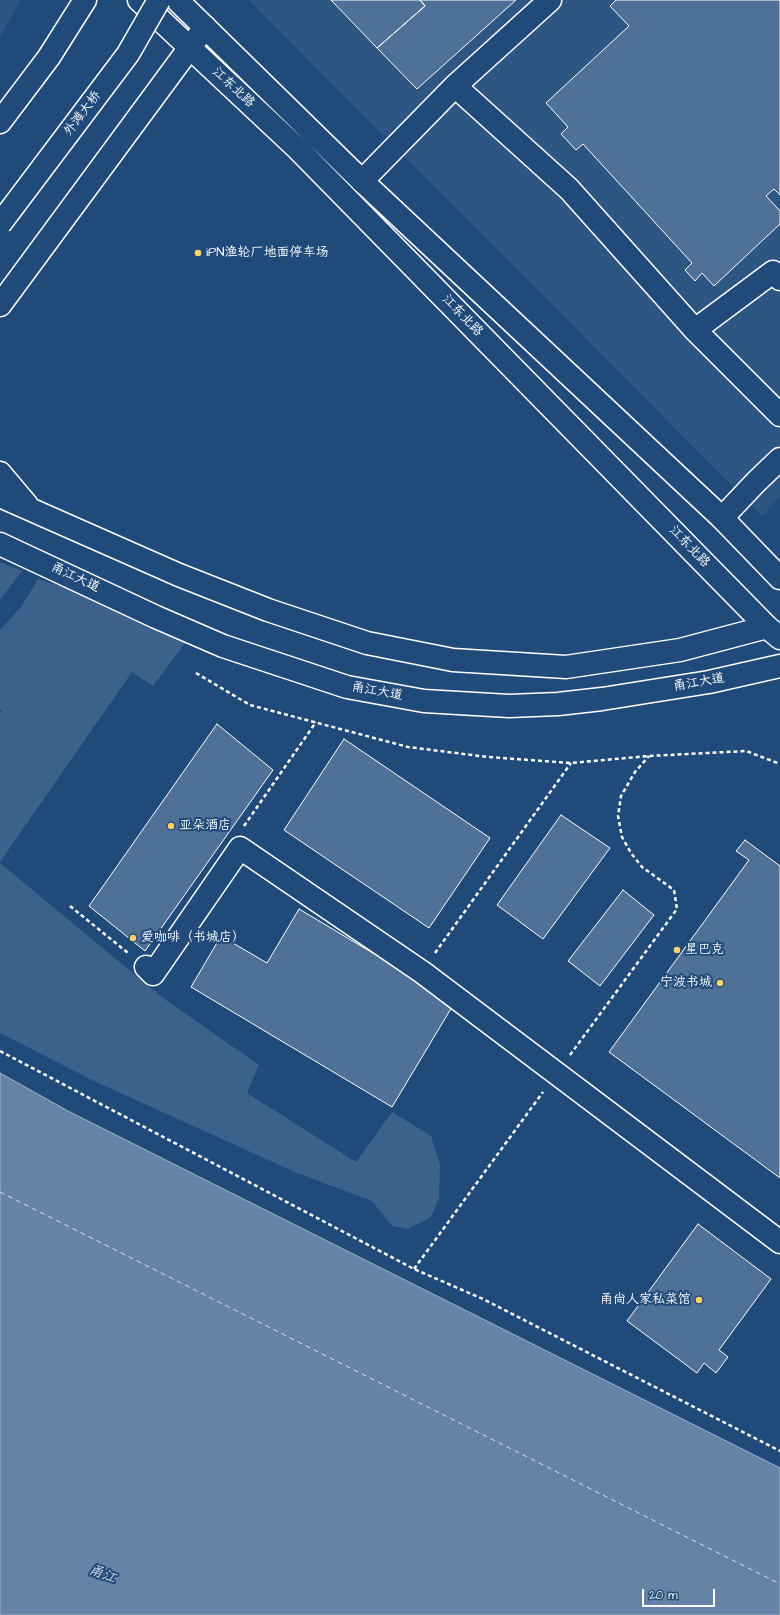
<!DOCTYPE html>
<meta charset="utf-8">
<style>
body{margin:0}
#map{position:relative;width:780px;height:1615px;overflow:hidden;background:#1f4a7a;font-family:"Architects Daughter",sans-serif}
canvas{display:block}
.scale{position:absolute;left:642px;top:1589px;width:73px;height:18px;box-sizing:border-box;border:2px solid #fff;border-top:0;padding-left:5px;font-size:12px;line-height:14px;white-space:nowrap;color:#fff;-webkit-text-stroke:3px #1f4a7a;paint-order:stroke}
</style>
<div id="map">
<canvas width="780" height="1615"></canvas>
<div class="scale">20 m</div>
</div>
<script>
const ctx = document.querySelector('canvas').getContext('2d');
ctx.lineJoin = 'round';
function fillPath(path, color) { ctx.fillStyle = color; ctx.fill(path, 'evenodd'); }
const toPath = rows => new Path2D(rows.map(r => 'M' + r).join(''));
function stroke(path, color, width, dash) { ctx.strokeStyle = color; ctx.lineWidth = width; ctx.lineCap = dash ? 'butt' : 'round'; ctx.setLineDash(dash || []); ctx.stroke(path); }
function label(font, color, halo, rows, align = 'center') {
  ctx.font = font + ' "Architects Daughter","LXGW WenKai TC",sans-serif'; ctx.lineWidth = 4; ctx.setLineDash([]); ctx.textBaseline = 'middle'; ctx.strokeStyle = halo; ctx.fillStyle = color; for (const [text, x, y, turn = 0] of rows) {
    ctx.save(); ctx.translate(x, y); ctx.rotate((+turn || 0) * Math.PI / 180); ctx.textAlign = isNaN(turn) ? turn : align; if (halo) ctx.strokeText(text, 0, 0); ctx.fillText(text, 0, 0); ctx.restore();
  }
}
const built = toPath([
 [0,0,21,0,0,37],
 [249,0,780,0,780,496,762,516]
]);
const green = toPath([
 [0,562,22,571,0,600],
 [38,579,156,617,186,642,153,686,132,672,0,862,0,714,2,711,0,709,0,630,21,607],
 [0,863,163,998,259,1065,247,1093,356,1162,392,1112,431,1136,440,1165,439,1198,431,1217,408,1229,392,1226,372,1201,297,1173,94,1081,0,1033]
]);
const water = toPath([
 [0,1073,68,1111,780,1468,780,1615,0,1615,0,1073]
]);
const ferry = toPath([
 [0,1192,780,1584]
]);
const building = toPath([
 [331,0,420,0,425,6,377,48,331,0],
 [420,0,516,0,417,89,377,48,425,6,420,0],
 [616,0,780,0,780,195,774,189,766,196,780,211,780,224,714,286,702,273,695,281,685,270,692,263,583,144,576,150,561,134,568,127,546,103,629,26,610,6,616,0],
 [217,724,273,770,145,951,89,906,217,724],
 [344,739,490,838,429,928,284,830,344,739],
 [561,815,610,848,543,939,497,905,561,815],
 [745,840,780,866,780,1178,609,1052,749,860,736,851,745,840],
 [623,890,654,915,600,986,568,961,623,890],
 [299,909,455,1002,392,1107,191,987,221,936,267,963,299,909],
 [698,1224,771,1279,719,1350,728,1357,716,1373,704,1363,697,1373,627,1321,698,1224]
]);
const path = toPath([
 [196,673,250,705,408,747,488,757,571,763,649,756,746,751,780,764],
 [244,826,316,722],
 [70,906,128,953],
 [435,953,571,763],
 [0,1051,414,1269,483,1299,780,1451],
 [570,1055,677,909,674,890,642,867,631,853,622,837,618,816,621,796,635,772,649,756],
 [414,1269,543,1092]
]);
const minor = toPath([
 [455,86,569,189,695,330,780,415],
 [362,181,455,86,550,0],
 [0,305,205,27],
 [695,330,773,272,780,279],
 [0,473,27,505],
 [0,496,179,575,268,610,367,643,453,660,566,667,680,650,767,627],
 [722,518,756,482,780,459],
 [0,544,156,617,223,646,347,687,424,701,509,706,558,704,602,699,709,682,780,666],
 [146,967,153,974,240,848,422,972,780,1242]
]);
const major = toPath([
 [139,0,298,149,767,627,780,638],
 [177,0,362,181,722,518,780,578],
 [0,122,49,57,85,0]
]);
const majorBridge = toPath([
 [0,224,128,54,159,0]
]);
const markers = [
 [198,253,4,"#ffd166"],
 [171,826,4,"#ffd166"],
 [133,938,4,"#ffd166"],
 [677,950,4,"#ffd166"],
 [720,983,4,"#ffd166"],
 [699,1300,4,"#ffd166"]
];
const streetNames = [
 ["江东北路",233,88,43],
 ["外滩大桥",83,114,-53],
 ["江东北路",462,316,46],
 ["江东北路",689,547,46],
 ["甬江大道",75,578,25],
 ["甬江大道",699,683,-10],
 ["甬江大道",377,692,10]
];
const poiNames = [
 ["iPN渔轮厂地面停车场",206,253],
 ["亚朵酒店",179,826],
 ["爱咖啡（书城店）",141,938],
 ["星巴克",685,950],
 ["宁波书城",712,983,"right"],
 ["甬尚人家私菜馆",691,1300,"right"]
];
const waterNames = [
 ["甬江",102,1575,21]
];
fillPath(built, '#2e5683');
fillPath(green, '#3c618b');
fillPath(water, '#6583a4');
stroke(water, '#a3b5c8', 1);
stroke(ferry, '#d8e0e8', 1, [5, 4]);
fillPath(building, '#507197');
stroke(building, '#fff', 1);
stroke(minor, '#fff', 25);
stroke(major, '#fff', 25);
stroke(path, '#fff', 2.5, [4, 3]);
stroke(minor, '#1f4a7a', 22);
stroke(major, '#1f4a7a', 22);
stroke(majorBridge, '#fff', 25, []);
stroke(majorBridge, '#1f4a7a', 22);
for (const [x, y, r, color] of markers) { const dot = new Path2D(); dot.arc(x, y, r, 0, 2 * Math.PI); ctx.fillStyle = color; ctx.fill(dot); stroke(dot, '#1f4a7a', 1.5); }
label('13px', '#fff', '#1f4a7a', streetNames);
label('13px', '#fff', '#1f4a7a', poiNames, 'left');
label('italic 14px', '#d8e0e8', '#1f4a7a', waterNames);
</script>
